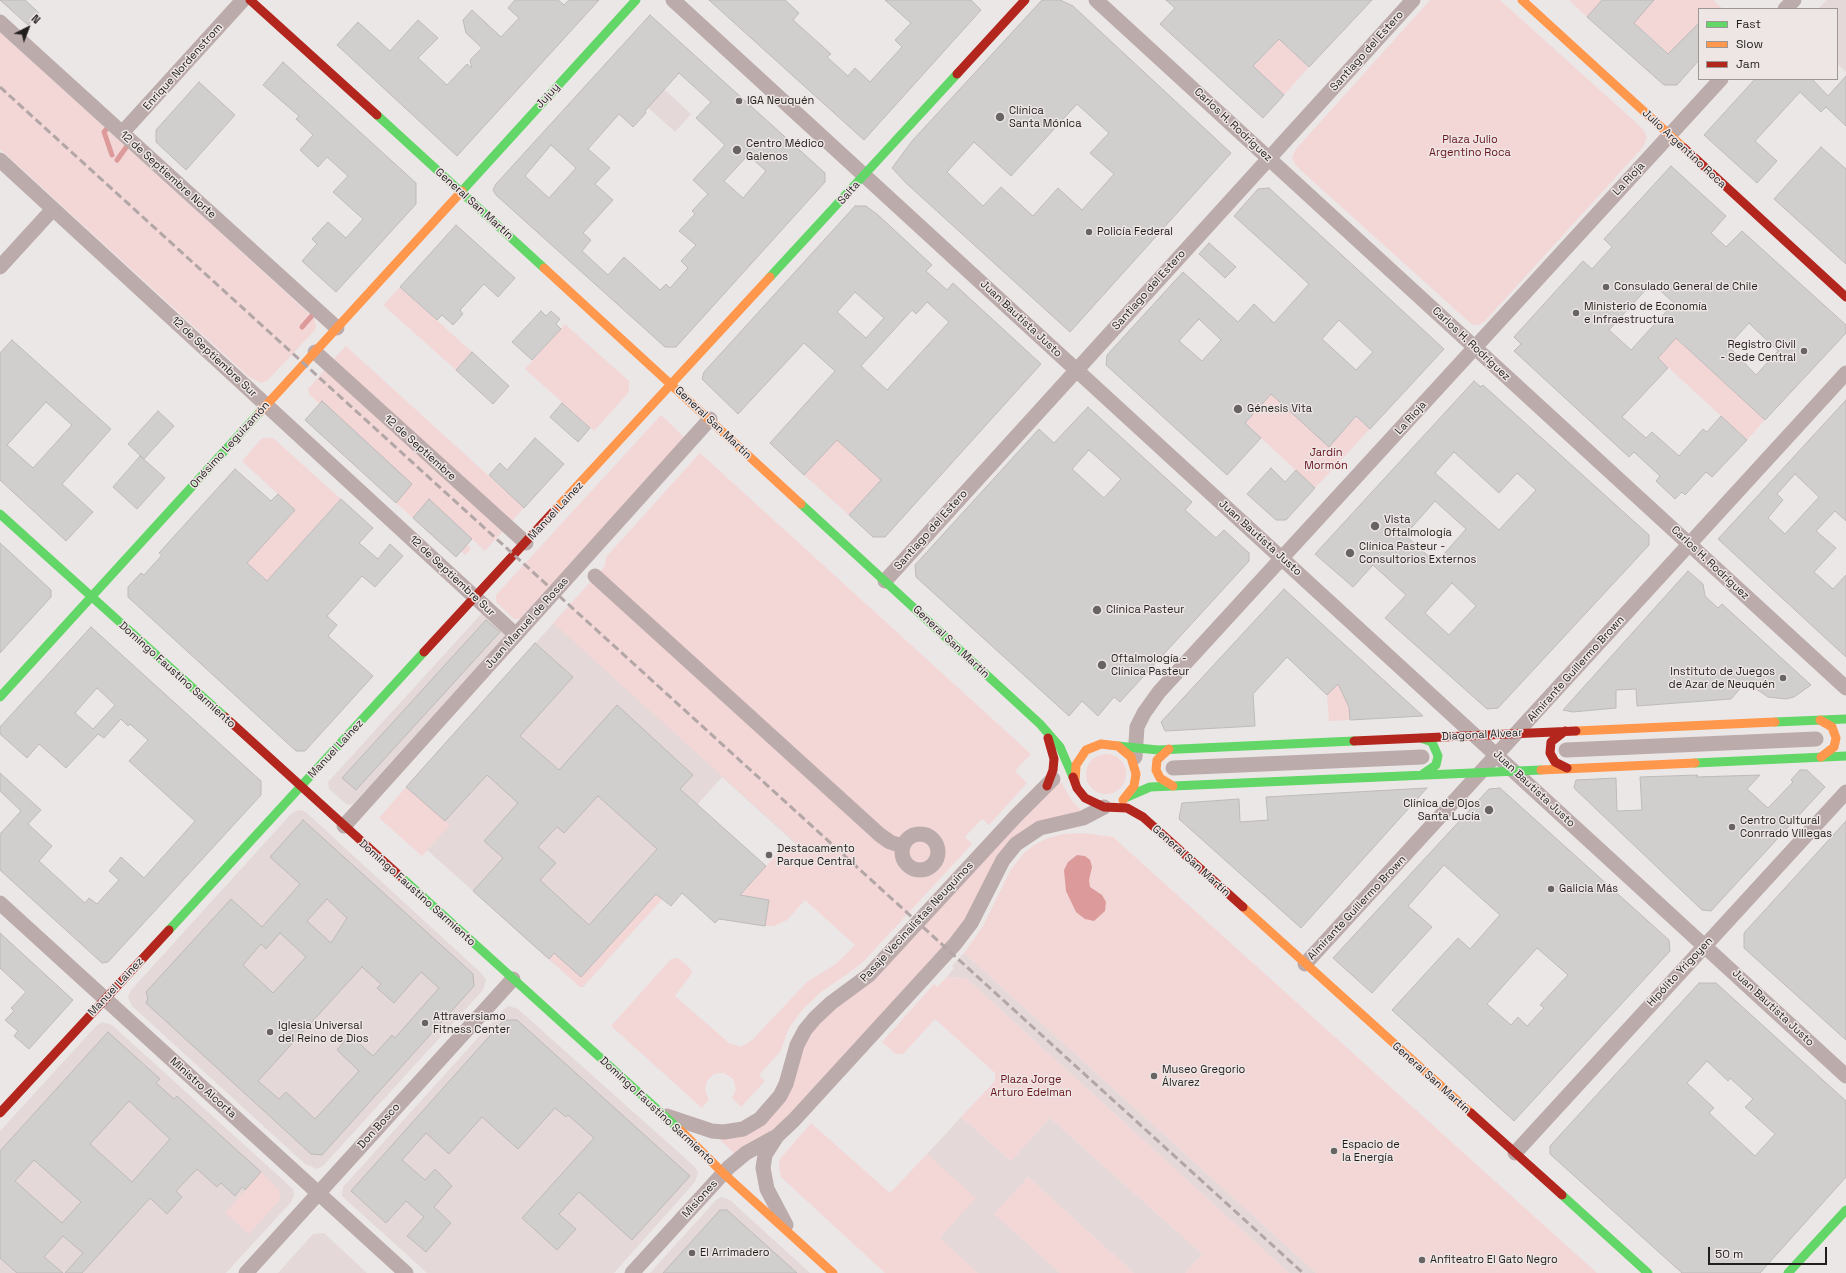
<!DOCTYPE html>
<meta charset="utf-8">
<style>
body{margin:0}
#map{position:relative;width:1846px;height:1273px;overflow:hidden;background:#ece7e7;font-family:"Space Grotesk",sans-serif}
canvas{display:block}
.legend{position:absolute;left:1698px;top:8px;width:140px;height:72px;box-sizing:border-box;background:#eee6e5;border:1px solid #9c9695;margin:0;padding:5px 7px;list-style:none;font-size:12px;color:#211e1e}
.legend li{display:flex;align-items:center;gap:8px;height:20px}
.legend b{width:20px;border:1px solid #9c9695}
.north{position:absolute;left:8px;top:8px;width:40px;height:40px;-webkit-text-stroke:3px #eee6e5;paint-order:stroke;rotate:42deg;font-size:11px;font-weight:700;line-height:16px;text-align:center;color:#211e1e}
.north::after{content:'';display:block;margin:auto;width:14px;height:18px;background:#211e1e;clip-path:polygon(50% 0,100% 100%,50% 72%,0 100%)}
.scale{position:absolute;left:1708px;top:1247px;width:119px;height:18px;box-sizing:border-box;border:2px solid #211e1e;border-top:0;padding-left:5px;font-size:12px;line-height:14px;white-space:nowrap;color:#211e1e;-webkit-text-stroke:3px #eee6e5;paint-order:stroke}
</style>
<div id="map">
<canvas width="1846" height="1273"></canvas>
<ul class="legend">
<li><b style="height:5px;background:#63d668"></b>Fast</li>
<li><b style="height:5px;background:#ff974d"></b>Slow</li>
<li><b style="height:5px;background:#b3261e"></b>Jam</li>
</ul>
<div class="north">N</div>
<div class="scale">50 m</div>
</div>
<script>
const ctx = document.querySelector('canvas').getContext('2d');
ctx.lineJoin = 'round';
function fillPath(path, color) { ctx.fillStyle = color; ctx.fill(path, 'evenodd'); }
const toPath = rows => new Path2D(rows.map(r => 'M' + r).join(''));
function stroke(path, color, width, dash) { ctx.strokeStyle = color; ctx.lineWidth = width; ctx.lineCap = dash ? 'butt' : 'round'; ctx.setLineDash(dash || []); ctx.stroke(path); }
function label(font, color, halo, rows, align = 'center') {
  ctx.font = font + ' "Space Grotesk",sans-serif'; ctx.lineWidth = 3; ctx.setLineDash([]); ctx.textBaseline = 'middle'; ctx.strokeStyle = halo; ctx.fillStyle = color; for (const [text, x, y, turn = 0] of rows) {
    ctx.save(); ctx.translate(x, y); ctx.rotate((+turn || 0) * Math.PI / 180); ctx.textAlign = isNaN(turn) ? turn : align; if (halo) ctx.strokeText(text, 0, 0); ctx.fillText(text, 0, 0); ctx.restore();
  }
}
const built = toPath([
 [1827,0,1846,0,1846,72,1837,64,1837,9,1818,9],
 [619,48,691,114,675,132,603,67],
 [588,585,925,894,892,931,722,777,635,874,662,899,583,987,580,987,509,924,514,918,505,909,500,915,427,850,449,825,406,787],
 [482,613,505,635,505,636,354,803,351,805,346,804,329,789,328,782],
 [298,810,304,811,309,815,481,973,486,980,483,990,323,1166,317,1169,305,1164,132,1006,128,997,131,990,291,814],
 [964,953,1316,1273,1289,1273,966,978,947,977,954,968,952,966],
 [509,1006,518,1009,695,1167,698,1173,695,1182,614,1273,427,1273,342,1196,343,1187,504,1009],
 [103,1022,112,1025,293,1189,294,1195,291,1202,226,1273,0,1273,0,1131,97,1025],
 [961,1117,1011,1161,1050,1118,1202,1254,1185,1273,1134,1273,1028,1177,995,1214,1060,1273,978,1273,939,1238,927,1154],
 [721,1197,730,1200,810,1273,650,1273,716,1200],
 [324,1233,367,1273,278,1273,313,1234]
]);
const green = toPath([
 [1430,0,1500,0,1643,129,1647,137,1643,147,1485,321,1479,325,1473,325,1468,321,1296,166,1292,157,1296,149],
 [1569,0,1602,0,1587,17],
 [1650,0,1713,0,1722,8,1699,9,1699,34,1676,60,1634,23],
 [0,32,314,318,316,326,315,330,268,380,261,383,249,377,0,149],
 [1279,39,1309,67,1284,95,1253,67],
 [400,287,472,352,456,370,383,305],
 [565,324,629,381,629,392,594,431,525,369],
 [1676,338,1765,420,1747,440,1658,358],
 [346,346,524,508,509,524,331,362],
 [327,367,505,529,485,551,472,539,467,545,471,549,465,555,461,551,456,557,305,420,320,404,309,394,308,389],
 [1271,394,1329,446,1356,417,1370,429,1315,488,1245,423],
 [661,415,685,438,521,619,514,619,496,602,496,595],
 [262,438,273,438,341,499,267,581,247,563,295,510,242,461],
 [837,440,881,480,849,515,804,475],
 [700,453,1031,754,1015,771,1027,783,989,825,982,819,965,837,972,844,861,964,820,993,803,1009,789,1028,780,1052,759,1075,765,1081,741,1107,732,1098,736,1089,733,1079,724,1073,719,1073,714,1074,707,1081,705,1090,709,1099,702,1108,611,1026,671,959,678,958,690,968,692,973,675,996,729,1043,741,1047,752,1040,808,981,836,964,855,945,805,900,787,920,774,926,765,926,769,900,746,896,733,903,784,846,792,853,798,845,553,623,605,566,606,557],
 [1338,684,1349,707,1350,720,1329,721,1327,695],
 '1086 774a20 20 0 1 1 40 0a20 20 0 1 1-40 0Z',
 [1061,782,1072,801,1083,812,1038,825,966,922,782,1123,767,1134,734,1153,718,1138,751,1131,808,1035,1032,806],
 [406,787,450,825,422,856,379,818],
 [1082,833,1113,837,1597,1273,1316,1273,964,953,983,926,1010,871,1023,854,1034,845,1048,838,1063,834],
 [656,893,662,899,583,987,580,987,549,959,555,953,581,977],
 [947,977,966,978,1289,1273,1185,1273,1202,1254,1050,1118,1011,1161,961,1117,995,1081,995,1073,935,1019,903,1054,896,1054,882,1042,934,984,937,987],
 [811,1123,890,1193,927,1154,976,1198,940,1238,978,1273,885,1273,781,1177,779,1165,780,1159],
 [261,1172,279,1189,280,1200,249,1234,225,1213],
 [1028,1177,1134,1273,1060,1273,994,1214]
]);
const water = toPath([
 [1077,855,1085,856,1090,860,1092,867,1089,880,1090,887,1102,895,1106,902,1105,911,1094,921,1085,919,1076,912,1066,891,1064,870,1068,862]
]);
const stream = toPath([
 [111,124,104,132,112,155],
 [117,160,130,142],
 [302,327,316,311]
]);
const building = toPath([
 [0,0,25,0,39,13,28,25,0,0],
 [515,0,558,0,564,5,569,0,599,0,457,156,337,45,358,22,390,51,418,20,438,38,418,58,447,85,467,64,472,68,470,60,482,48,466,33,463,20,472,10,501,37,519,18,508,8,515,0],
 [709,0,785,0,799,13,793,20,831,54,827,57,848,76,855,68,870,82,902,47,895,40,911,23,885,0,971,0,981,10,864,140,709,0],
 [1042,0,1060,0,1073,6,1231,153,1070,332,906,183,892,168,912,141,1042,0],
 [1077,104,1109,133,1090,153,1114,174,1082,210,1058,188,1033,216,1001,187,983,206,947,172,974,142,1011,176,1077,104],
 [1166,0,1372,0,1309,67,1279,39,1253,66,1284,95,1263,118,1160,24,1175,8,1166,0],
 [1602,0,1654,0,1634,23,1668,54,1699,23,1699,60,1677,85,1664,85,1587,17,1602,0],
 [650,15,825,173,825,182,676,347,665,347,496,195,493,190,496,184,650,15],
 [679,73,711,102,696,118,725,145,693,180,708,194,692,211,695,214,679,231,696,245,681,261,688,268,670,288,666,284,660,290,624,257,608,275,582,251,591,240,583,233,613,200,595,184,610,168,588,149,619,114,633,127,646,113,645,111,679,73],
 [551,145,576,168,549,198,525,176,551,145],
 [748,155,766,171,743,198,724,181,748,155],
 [283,62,416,183,416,204,336,292,302,261,317,244,312,239,328,222,346,238,363,219,333,192,348,176,327,157,318,167,300,150,313,135,296,119,299,116,263,85,283,62],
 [1846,76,1846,126,1826,107,1821,112,1800,92,1755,141,1777,161,1757,183,1704,135,1755,79,1812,79,1828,96,1846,76],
 [199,82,235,115,186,170,156,142,156,130,199,82],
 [1821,147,1846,169,1846,264,1774,199,1821,147],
 [1671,166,1726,216,1711,233,1726,247,1742,231,1846,325,1846,333,1765,420,1676,338,1658,358,1668,368,1622,417,1646,438,1652,432,1679,456,1703,429,1707,432,1721,416,1747,440,1712,477,1706,472,1685,495,1682,492,1675,499,1656,481,1660,476,1634,452,1629,457,1514,351,1521,344,1514,337,1583,261,1592,269,1612,247,1604,239,1671,166],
 [1652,283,1674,303,1631,350,1609,330,1652,283],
 [1749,323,1778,351,1756,375,1728,346,1749,323],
 [1269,188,1444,349,1370,429,1356,416,1329,447,1271,394,1245,423,1261,438,1227,475,1106,365,1107,355,1183,272,1238,322,1254,304,1274,323,1309,284,1234,216,1258,189,1269,188],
 [1199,319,1221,340,1202,361,1179,341,1199,319],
 [1339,320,1373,352,1356,370,1322,339,1339,320],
 [855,206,866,206,878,215,932,265,926,271,947,290,953,283,1041,364,885,537,873,537,849,515,881,480,837,440,804,475,770,443,835,371,804,343,738,414,702,379,704,372,855,206],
 [855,292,884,318,866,338,837,312,855,292],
 [927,302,949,322,887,390,861,366,912,310,916,314,927,302],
 [456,225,515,278,498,297,484,284,460,310,463,314,453,325,442,315,437,320,400,287,456,225],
 [1209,243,1236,267,1225,278,1199,254,1209,243],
 [541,311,546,316,551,311,560,319,556,324,561,329,532,360,512,342,541,311],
 [12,340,111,429,62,484,93,512,66,541,0,480,0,353,12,340],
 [46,402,72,425,33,468,7,445,46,402],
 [472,352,509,386,493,404,456,370,472,352],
 [1474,381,1481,387,1483,385,1649,535,1649,545,1498,708,1487,709,1385,618,1406,595,1373,565,1353,587,1315,554,1474,381],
 [1454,452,1499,493,1517,473,1536,490,1499,530,1435,473,1454,452],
 [1435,501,1466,529,1436,563,1405,535,1435,501],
 [1452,583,1476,606,1449,635,1425,613,1452,583],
 [1846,400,1846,521,1835,511,1816,531,1836,548,1814,572,1833,589,1846,575,1846,657,1718,539,1846,400],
 [1795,474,1819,497,1785,534,1768,518,1783,500,1777,494,1795,474],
 [322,401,412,484,396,503,305,420,322,401],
 [562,403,590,428,578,442,550,417,562,403],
 [1088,407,1192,502,1185,510,1216,538,1224,530,1249,553,1249,561,1120,702,1114,697,1098,716,1082,701,1069,716,916,577,915,565,1039,429,1054,443,1088,407],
 [1089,450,1121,479,1104,498,1072,469,1089,450],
 [158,411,174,426,144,459,128,444,158,411],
 [535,438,564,464,524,508,489,475,500,463,507,470,535,438],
 [140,456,165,478,137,509,113,487,140,456],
 [1271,468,1285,482,1296,470,1315,488,1286,520,1276,520,1247,494,1271,468],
 [235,469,271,501,278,494,295,510,247,563,267,581,341,499,373,528,359,543,378,559,390,544,403,556,375,587,362,576,327,616,337,625,328,636,373,676,305,751,296,751,128,597,128,587,141,573,144,575,162,555,159,553,235,469],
 [429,499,472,539,456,557,413,518,429,499],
 [0,543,51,590,51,597,0,653,0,543],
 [1688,571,1703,584,1705,596,1718,608,1722,604,1811,685,1794,697,1786,699,1768,697,1746,682,1731,699,1637,706,1636,689,1616,690,1616,708,1573,712,1563,710,1688,571],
 [1284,589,1334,635,1423,716,1350,720,1349,707,1338,684,1327,695,1287,657,1253,694,1255,726,1165,731,1161,722,1284,589],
 [486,620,500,632,356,790,342,778,486,620],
 [91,627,261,781,261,795,108,962,102,963,0,870,0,834,21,811,0,791,0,773,41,810,28,824,52,846,39,861,85,903,89,898,97,904,119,880,109,871,121,857,144,878,195,821,129,761,148,740,130,724,128,726,121,719,104,738,98,734,66,768,39,744,27,758,0,734,0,727,91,627],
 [97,688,115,705,93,729,75,713,97,688],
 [535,643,573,677,520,736,559,770,617,705,693,775,680,789,766,866,740,895,769,900,765,926,719,919,715,923,682,893,671,906,656,894,581,977,554,953,549,959,473,891,503,858,484,841,518,803,487,775,445,821,406,787,535,643],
 [598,796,657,849,589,925,540,880,556,863,538,847,557,827,564,833,598,796],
 [1800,770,1807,770,1825,787,1711,911,1702,910,1574,788,1576,780,1616,778,1617,811,1642,810,1640,777,1698,775,1696,777,1760,775,1747,789,1768,808,1793,782,1791,780,1800,770],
 [1427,788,1301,928,1179,819,1182,803,1239,799,1240,822,1268,820,1266,797,1427,788],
 [1500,788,1669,940,1670,951,1514,1121,1392,1010,1458,938,1470,949,1500,915,1444,865,1408,906,1432,927,1372,993,1333,958,1489,789,1500,788],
 [1537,948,1568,975,1540,1005,1544,1008,1527,1026,1518,1017,1511,1025,1487,1004,1537,948],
 [303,820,473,974,474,986,322,1155,311,1154,146,1003,148,998,146,992,231,899,262,927,300,884,270,857,303,820],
 [327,899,347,918,331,943,307,921,327,899],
 [280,933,306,957,273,993,243,965,261,944,266,949,280,933],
 [362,967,381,984,377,988,394,1003,421,972,439,988,395,1038,392,1035,373,1056,350,1035,337,1050,359,1071,315,1119,286,1092,279,1099,258,1081,362,967],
 [1846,821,1846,1040,1744,948,1744,933,1846,821],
 [0,933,73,1000,29,1049,14,1036,18,1031,5,1020,14,1011,11,1008,26,992,0,968,0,933],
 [1699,983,1716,983,1846,1101,1846,1177,1760,1273,1682,1273,1550,1154,1550,1146,1699,983],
 [1707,1061,1728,1081,1730,1078,1753,1099,1745,1107,1775,1134,1755,1156,1709,1113,1714,1108,1687,1083,1707,1061],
 [504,1020,517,1020,690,1176,632,1240,579,1192,559,1214,576,1229,557,1250,522,1218,594,1138,568,1115,566,1117,555,1108,518,1149,482,1117,449,1154,426,1133,402,1160,425,1180,435,1169,452,1186,434,1207,451,1223,426,1252,407,1236,424,1217,406,1201,386,1223,351,1191,504,1020],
 [108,1032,160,1079,156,1083,174,1099,177,1096,261,1172,245,1190,242,1187,235,1196,221,1183,217,1187,197,1169,176,1191,182,1197,167,1214,150,1198,82,1273,65,1273,83,1253,63,1236,44,1257,63,1273,17,1273,0,1258,0,1151,108,1032],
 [129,1101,170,1139,132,1182,90,1144,129,1101],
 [34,1160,81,1202,62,1223,15,1181,34,1160],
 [720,1210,727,1210,797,1273,663,1273,720,1210]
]);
const street = toPath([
 [673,0,1846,1076],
 [1096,0,1846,688],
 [1785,9,1794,0],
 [0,22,337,328],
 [122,133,243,0],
 [0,160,516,635],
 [0,267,53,209],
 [315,352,526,543],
 [595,576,880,835,890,842,902,846],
 [885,581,1413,0],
 [1566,750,1816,739],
 [1135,757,1137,727,1144,713,1159,692,1721,79],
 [1173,768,1422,757],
 [344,826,710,419],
 '902 852a18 18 0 1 1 36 0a18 18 0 1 1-36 0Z',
 [0,903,406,1273],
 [1305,964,1846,373],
 [667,1116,712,1131,724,1132,743,1129,760,1119,780,1096,786,1084,797,1045,805,1030,815,1018,831,1003,869,975,1016,816,1053,779],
 [1515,1153,1846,792],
 [786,1225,767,1189,763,1168,765,1155,777,1136,794,1120,955,944,971,923,1003,860,1016,844,1040,828,1083,818,1104,807],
 [246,1273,513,979],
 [632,1273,729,1167,746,1153,775,1137]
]);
const fast = toPath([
 [377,115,544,268],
 [462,191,636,0],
 [770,277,957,74],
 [801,504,1040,724,1060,747,1073,777],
 [0,514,225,717],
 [0,697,260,412],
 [1775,722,1846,719],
 [1421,738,1432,742,1438,756,1436,765,1423,774],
 [1118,746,1158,750,1354,741],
 [1695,763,1846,756],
 [1127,797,1150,787,1541,770],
 [401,877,680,1130],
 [169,930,424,652],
 [1562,1195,1648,1273],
 [1788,1273,1846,1210]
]);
const slow = toPath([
 [1522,0,1684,148],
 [544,268,801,504],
 [260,412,462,191],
 [554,511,770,277],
 [1820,720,1832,727,1836,738,1834,747,1821,757],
 [1576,731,1775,722],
 [1169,749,1157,760,1156,770,1160,778,1173,786],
 [1541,770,1695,763],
 [1075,782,1076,765,1086,750,1101,744,1118,746,1131,757,1136,774,1134,786,1123,800],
 [1243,907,1471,1113],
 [680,1130,723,1173,833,1273]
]);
const jam = toPath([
 [250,0,377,115],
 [957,74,1025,0],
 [1684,148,1846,297],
 [424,652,554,511],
 [225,717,401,877],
 [1565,731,1551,742,1550,753,1555,762,1567,768],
 [1354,741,1576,731],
 [1073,777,1077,788,1085,798,1104,807,1127,808,1143,817,1243,907],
 [1047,786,1053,770,1054,759,1048,738],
 [0,1113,169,930],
 [1471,1113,1562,1195]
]);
const rail = toPath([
 [0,87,1303,1273]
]);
const markers = [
 [739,101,4,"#686464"],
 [1000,117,5,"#686464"],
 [737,150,5,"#686464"],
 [1089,232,4,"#686464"],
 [1606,287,4,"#686464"],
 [1576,313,4,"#686464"],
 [1804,351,4,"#686464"],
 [1238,409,5,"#686464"],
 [1375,526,5,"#686464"],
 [1350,553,5,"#686464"],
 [1097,610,5,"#686464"],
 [1102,665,5,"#686464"],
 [1783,678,4,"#686464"],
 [1489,810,5,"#686464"],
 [1732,827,4,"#686464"],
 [769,855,4,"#686464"],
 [1551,889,4,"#686464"],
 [425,1023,4,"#686464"],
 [270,1032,4,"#686464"],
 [1154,1076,4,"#686464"],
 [1334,1151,4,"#686464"],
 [692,1253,4,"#686464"],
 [1422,1260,4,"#686464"]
];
const streetNames = [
 ["Santiago del Estero",1367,51,-48],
 ["Enrique Nordenstrom",183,67,-48],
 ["Jujuy",548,96,-48],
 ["Carlos H. Rodríguez",1233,125,43],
 ["Julio Argentino Roca",1684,149,43],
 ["12 de Septiembre Norte",168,175,42],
 ["La Rioja",1629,179,-47],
 ["Salta",849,193,-48],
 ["General San Martín",474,204,42],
 ["Santiago del Estero",1149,290,-48],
 ["Juan Bautista Justo",1021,319,43],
 ["Carlos H. Rodríguez",1471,344,43],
 ["12 de Septiembre Sur",214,357,43],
 ["La Rioja",1411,418,-48],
 ["General San Martín",713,423,43],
 ["Onésimo Leguizamón",230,445,-48],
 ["12 de Septiembre",420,448,42],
 ["Manuel Lainez",556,511,-47],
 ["Santiago del Estero",931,530,-48],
 ["Juan Bautista Justo",1260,538,42],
 ["Carlos H. Rodríguez",1710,563,43],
 ["12 de Septiembre Sur",452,576,43],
 ["Juan Manuel de Rosas",527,623,-48],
 ["General San Martín",951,642,43],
 ["Almirante Guillermo Brown",1576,669,-48],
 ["Domingo Faustino Sarmiento",177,675,42],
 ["Diagonal Alvear",1482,735,-3],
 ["Manuel Lainez",336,749,-47],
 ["Juan Bautista Justo",1534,789,43],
 ["General San Martín",1191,861,42],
 ["Domingo Faustino Sarmiento",417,893,42],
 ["Almirante Guillermo Brown",1357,908,-47],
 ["Pasaje Vecinalistas Neuquinos",917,922,-47],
 ["Hipólito Yrigoyen",1680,972,-47],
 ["Manuel Lainez",116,987,-47],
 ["Juan Bautista Justo",1773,1008,43],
 ["General San Martín",1431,1078,42],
 ["Ministro Alcorta",203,1088,42],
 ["Domingo Faustino Sarmiento",657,1111,43],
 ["Don Bosco",379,1126,-48],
 ["Misiones",700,1199,-48]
];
const poiNames = [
 ["IGA Neuquén",747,101],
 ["Clínica",1009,111],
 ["Santa Mónica",1009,124],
 ["Centro Médico",746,144],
 ["Galenos",746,157],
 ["Policía Federal",1097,232],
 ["Consulado General de Chile",1614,287],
 ["Ministerio de Economía",1584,307],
 ["e Infraestructura",1584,320],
 ["Registro Civil",1796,345,"right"],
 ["- Sede Central",1796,358,"right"],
 ["Génesis Vita",1247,409],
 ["Vista",1384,520],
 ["Oftalmología",1384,533],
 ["Clínica Pasteur -",1359,547],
 ["Consultorios Externos",1359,560],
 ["Clínica Pasteur",1106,610],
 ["Oftalmología -",1111,659],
 ["Clínica Pasteur",1111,672],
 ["Instituto de Juegos",1775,672,"right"],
 ["de Azar de Neuquén",1775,685,"right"],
 ["Clínica de Ojos",1480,804,"right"],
 ["Santa Lucía",1480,817,"right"],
 ["Centro Cultural",1740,821],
 ["Conrrado Villegas",1740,834],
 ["Destacamento",777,849],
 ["Parque Central",777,862],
 ["Galicia Más",1559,889],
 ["Attraversiamo",433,1017],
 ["Fitness Center",433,1030],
 ["Iglesia Universal",278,1026],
 ["del Reino de Dios",278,1039],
 ["Museo Gregorio",1162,1070],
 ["Álvarez",1162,1083],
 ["Espacio de",1342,1145],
 ["la Energía",1342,1158],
 ["El Arrimadero",700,1253],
 ["Anfiteatro El Gato Negro",1430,1260]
];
const parkNames = [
 ["Plaza Julio",1470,140],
 ["Argentino Roca",1470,153],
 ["Jardín",1326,453],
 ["Mormón",1326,466],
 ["Plaza Jorge",1031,1080],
 ["Arturo Edelman",1031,1093]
];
fillPath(built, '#e4d8d8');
fillPath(green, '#f3d6d6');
fillPath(water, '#dc9a9a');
stroke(stream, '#dc9a9a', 5);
fillPath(building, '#d1cece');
stroke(building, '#bebaba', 1);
stroke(street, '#bcabab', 15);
stroke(fast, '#63d668', 9);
stroke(slow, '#ff974d', 9);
stroke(jam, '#b3261e', 9);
stroke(rail, '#b2a6a6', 3, [8, 4]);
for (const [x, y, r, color] of markers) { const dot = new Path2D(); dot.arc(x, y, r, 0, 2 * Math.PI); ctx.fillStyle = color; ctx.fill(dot); stroke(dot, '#eee6e5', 1.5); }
label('11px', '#211e1e', '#eee6e5', streetNames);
label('11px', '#211e1e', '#eee6e5', poiNames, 'left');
label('11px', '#68151d', '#eee6e5', parkNames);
</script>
